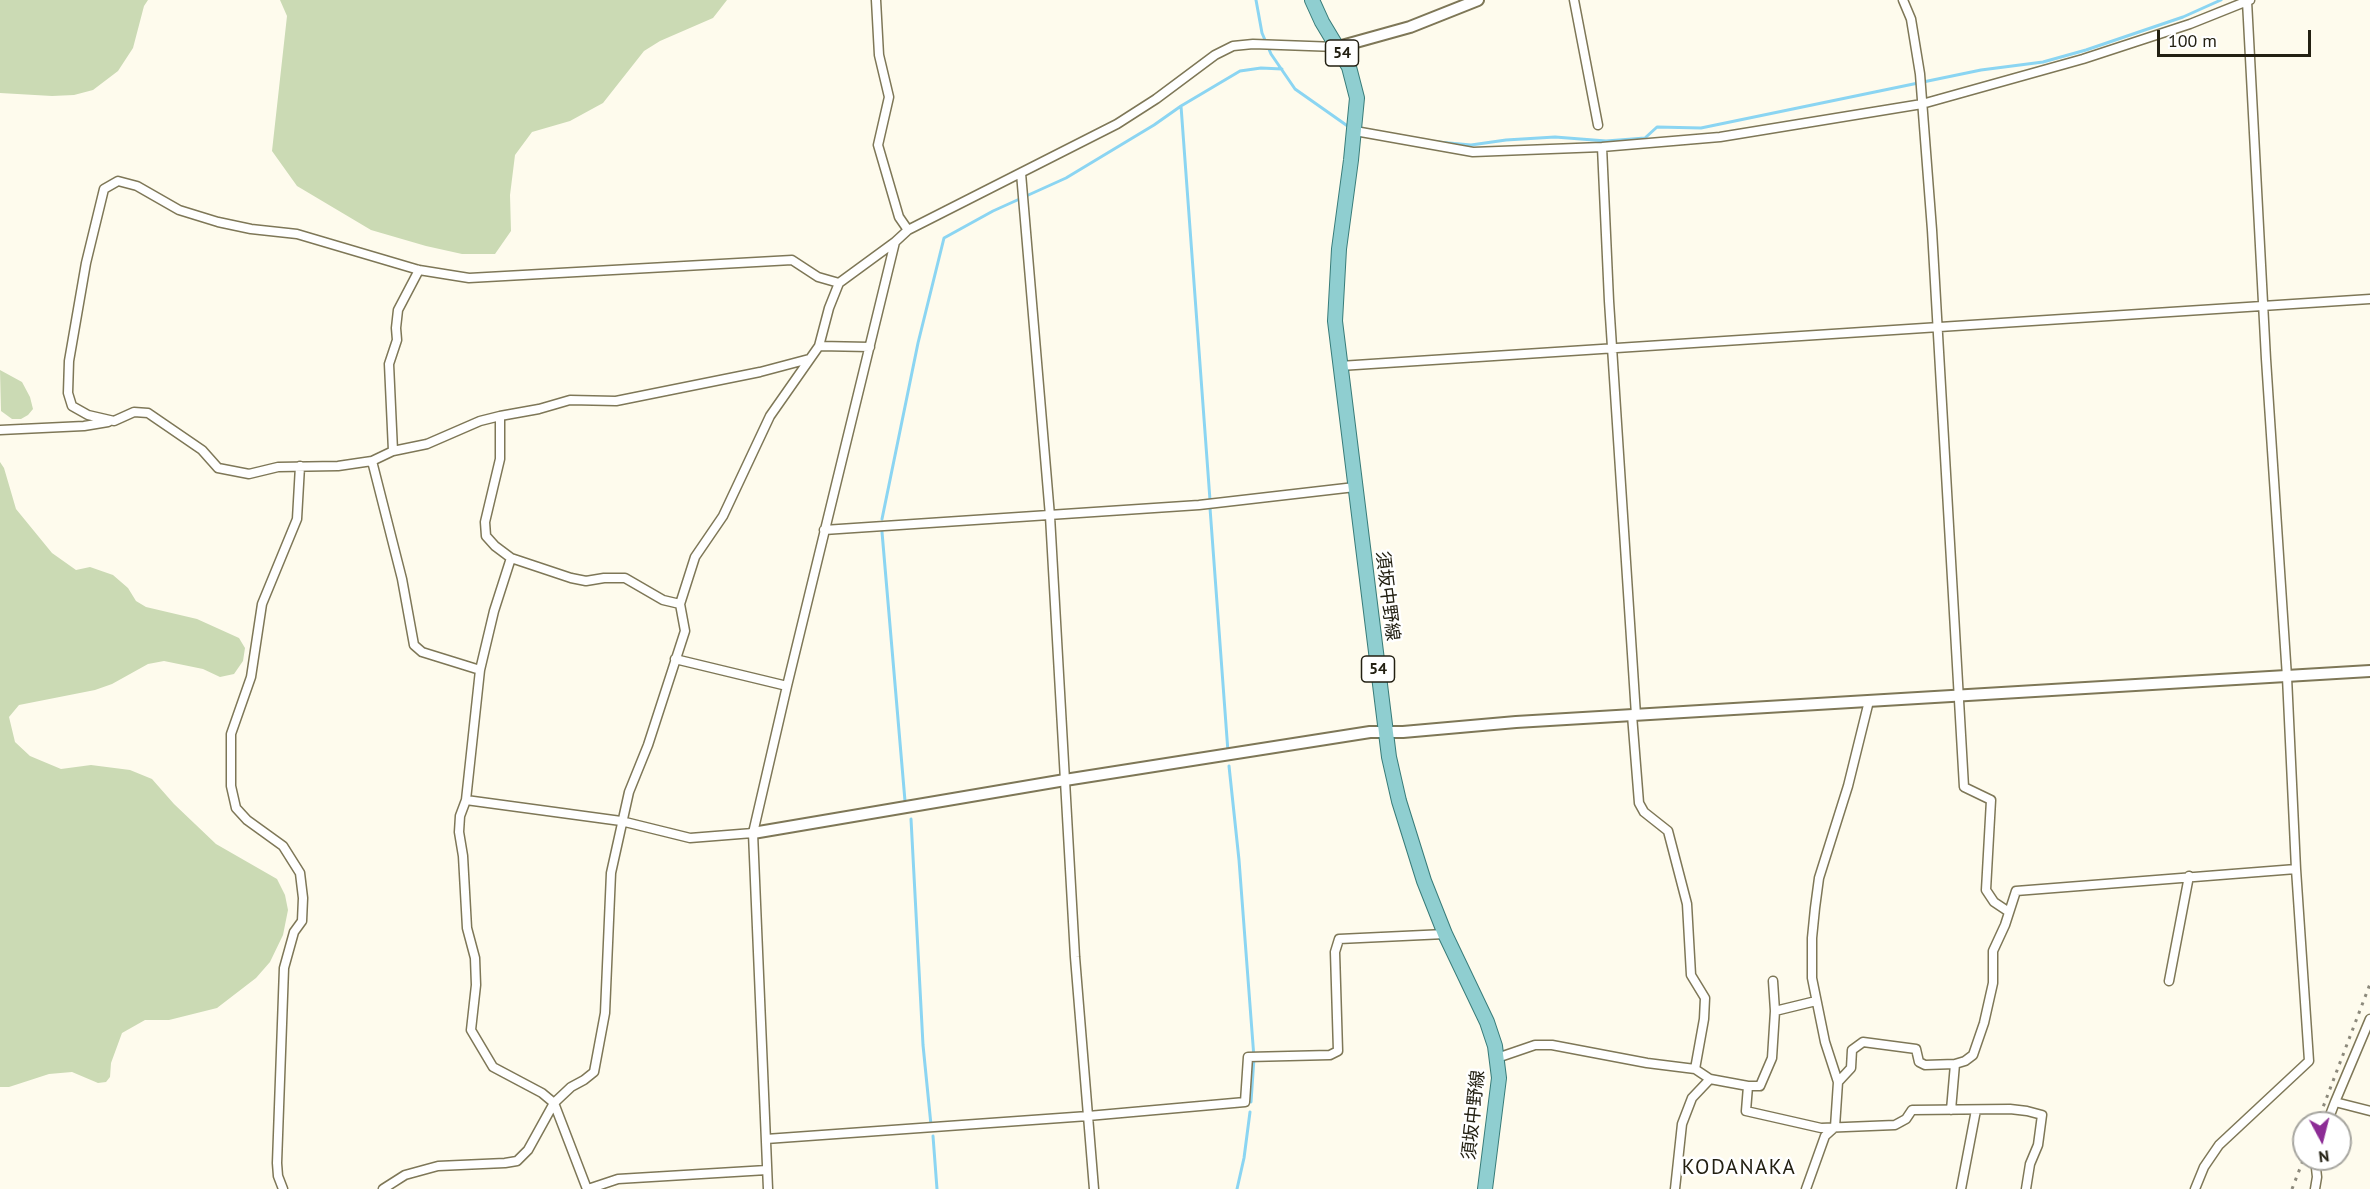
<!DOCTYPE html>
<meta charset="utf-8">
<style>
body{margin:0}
#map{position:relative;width:2370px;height:1189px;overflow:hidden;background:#fefbed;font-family:"PT Sans",sans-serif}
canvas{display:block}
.north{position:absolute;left:2292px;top:1111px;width:60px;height:60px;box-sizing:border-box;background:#fff;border:2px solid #a7a6a0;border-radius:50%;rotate:173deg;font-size:16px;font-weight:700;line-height:24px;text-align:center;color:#232012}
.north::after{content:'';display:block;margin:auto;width:21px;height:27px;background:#8c2c95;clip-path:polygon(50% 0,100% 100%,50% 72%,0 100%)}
.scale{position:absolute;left:2157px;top:30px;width:154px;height:27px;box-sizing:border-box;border:3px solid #232012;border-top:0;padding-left:8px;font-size:18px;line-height:21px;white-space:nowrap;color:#232012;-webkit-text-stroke:4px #fff;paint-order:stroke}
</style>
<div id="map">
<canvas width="2370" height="1189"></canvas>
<div class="north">N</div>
<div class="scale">100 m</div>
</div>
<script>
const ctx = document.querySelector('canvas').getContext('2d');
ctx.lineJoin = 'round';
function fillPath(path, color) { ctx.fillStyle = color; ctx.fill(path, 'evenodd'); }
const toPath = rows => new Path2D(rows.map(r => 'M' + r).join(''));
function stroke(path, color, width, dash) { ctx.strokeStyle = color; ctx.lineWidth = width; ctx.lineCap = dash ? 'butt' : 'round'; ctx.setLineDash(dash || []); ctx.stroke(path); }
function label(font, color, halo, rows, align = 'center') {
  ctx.font = font + ' "PT Sans","Noto Sans JP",sans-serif'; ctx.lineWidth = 5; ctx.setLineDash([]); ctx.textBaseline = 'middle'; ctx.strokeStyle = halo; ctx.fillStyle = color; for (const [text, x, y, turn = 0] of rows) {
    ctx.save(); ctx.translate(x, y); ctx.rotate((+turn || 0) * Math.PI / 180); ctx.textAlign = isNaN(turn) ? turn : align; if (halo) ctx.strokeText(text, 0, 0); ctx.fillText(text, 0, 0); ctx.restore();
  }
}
const green = toPath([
 [0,0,148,0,144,6,133,48,118,71,93,90,74,95,52,96,0,93],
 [280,0,727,0,713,18,660,41,644,51,603,103,570,121,532,132,515,155,510,195,511,231,495,254,462,254,426,246,371,230,297,186,272,151,287,16],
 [0,370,22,382,30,397,33,409,28,415,21,419,12,419,1,411],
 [0,462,4,468,16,509,52,553,76,570,90,567,113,575,128,588,136,601,146,607,197,619,239,638,245,648,243,661,234,674,220,677,203,669,164,661,148,664,112,684,95,690,19,705,9,717,15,742,30,756,61,769,91,765,130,770,152,779,174,804,216,844,277,879,285,895,288,910,283,935,270,962,256,978,217,1008,169,1020,145,1020,122,1033,111,1063,110,1077,106,1082,98,1083,72,1072,49,1074,9,1087,0,1087]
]);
const stream = toPath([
 [1256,0,1262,33,1271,54,1295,89,1349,127],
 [1181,106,1210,500],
 [1438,142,1471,145,1506,140,1555,137,1606,141,1645,138,1657,127,1701,128,1981,70,2043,62,2086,50,2183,17,2221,0],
 [1210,508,1228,752],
 [882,519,918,343,944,238,993,211,1066,178,1154,125,1181,106,1240,71,1261,68,1282,69],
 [882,532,905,801],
 [1229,766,1239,860,1254,1058,1251,1102],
 [911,819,923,1045,931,1125],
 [933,1136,937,1189],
 [1237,1189,1244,1158,1250,1112]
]);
const minor = toPath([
 [876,0,879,55,889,97,878,145,899,217,908,230],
 [1574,0,1598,125],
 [1903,0,1911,19,1920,74,1932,230,1964,787,1991,800,1986,890,1994,902,2009,912],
 [1355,131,1473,152,1602,147,1720,137,1922,104,2083,59,2190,24,2250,0],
 [1602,147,1609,301,1636,715],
 [1021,173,1050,516,1075,957,1094,1189],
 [819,346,870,347],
 [809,359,760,372,616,401,570,400,539,409,500,416,480,421,427,444,393,451,372,461,338,466,278,467,249,474,218,468,202,450,148,413,134,412,114,421,88,415,72,406,68,393,69,361,86,263,104,189,118,181,137,186,179,210,218,222,251,229,297,234,419,270,469,278,792,260,818,277,839,283],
 [1340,366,2370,299],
 [500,416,500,459,485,522,486,536,495,546,511,558,571,578,586,581,604,578,625,578,663,600,680,604],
 [0,430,84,426,108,422],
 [393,451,389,364,397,340,396,328,398,310,419,270],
 [372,461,402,579,414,645,422,652,480,670],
 [824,530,1199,505,1355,487],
 [511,558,494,611,480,670,466,800,460,816,459,832,463,856,467,928,475,958,476,985,471,1030,493,1067,542,1093,554,1103,587,1189],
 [675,659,787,686],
 [466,800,621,821,690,838,753,833],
 [2169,981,2189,876],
 [1775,1011,1816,1001],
 [1497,1058,1535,1045,1552,1045,1647,1063,1695,1069,1704,1019,1705,998,1691,975,1687,904,1668,831,1644,812,1639,803,1632,715],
 [1695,1069,1710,1079,1748,1086,1760,1086,1772,1058,1775,1011,1773,981],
 [1838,1082,1851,1068,1852,1050,1863,1042,1916,1049,1919,1062,1925,1065,1955,1064,1965,1061,1973,1055,1984,1023,1993,983,1993,951,2005,925,2016,891,2296,869],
 [1748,1086,1746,1111,1821,1128,1895,1125,1906,1119,1912,1110,2010,1109,2027,1111,2042,1115,2038,1145,2030,1164,2026,1189],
 [2335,1102,2370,1019],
 [1951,1110,1955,1064],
 [2327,1123,2335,1102,2370,1111],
 [766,1139,1088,1116,1245,1102,1248,1057,1330,1055,1338,1051,1335,952,1339,939,1445,934],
 [283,1189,278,1176,277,1163,284,968,294,932,302,921,303,898,300,873,283,846,247,820,236,808,231,786,231,734,251,677,262,604,297,519,300,466],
 [383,1189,405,1175,438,1166,505,1163,517,1161,528,1150,554,1103,571,1087,584,1080,594,1072,605,1013,611,873,629,792,648,745,685,631,680,604,695,557,723,516,770,416,819,346,829,308,839,283,895,242],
 [588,1189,618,1179,767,1170],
 [768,1189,753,833,787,686,895,242,908,230,1117,124,1156,99,1215,55,1233,46,1253,44,1337,47],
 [1675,1189,1682,1124,1692,1098,1710,1079],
 [1806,1189,1825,1136,1835,1127,1838,1082,1825,1042,1812,978,1812,938,1815,908,1819,878,1848,786,1869,701],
 [1961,1189,1976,1110],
 [2195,1189,2204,1167,2219,1145,2309,1061,2296,869,2287,677,2266,359,2247,1],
 [2315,1189,2317,1177,2315,1159]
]);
const tertiary = toPath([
 [1338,47,1410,27,1478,0],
 [753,833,1065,780,1370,732,1403,732,1516,722,2370,671]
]);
const primary = toPath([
 [1312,0,1322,22,1349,67,1357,98,1351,160,1339,249,1335,321,1389,757,1399,801,1424,881,1445,934,1487,1022,1495,1046,1499,1078,1485,1189]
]);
const rail = toPath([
 [2317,1123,2370,984],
 [2292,1189,2304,1158]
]);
const shields = [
 [1342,53,33],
 [1378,669,33]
];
const shieldNames = [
 ["54",1342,53],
 ["54",1378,669]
];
const streetNames = [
 ["須坂中野線",1387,596,83],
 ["須坂中野線",1474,1115,-84]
];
const quarterNames = [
 ["KODANAKA",1739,1168]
];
fillPath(green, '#cbdab4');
stroke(stream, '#8bd5f2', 3);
stroke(minor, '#7e7757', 11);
stroke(tertiary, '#7e7757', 14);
stroke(primary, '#387c79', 16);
stroke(minor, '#fff', 8);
stroke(tertiary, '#fff', 10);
stroke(primary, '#8fced0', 14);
stroke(rail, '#8c897b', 3, [3, 6]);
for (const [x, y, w] of shields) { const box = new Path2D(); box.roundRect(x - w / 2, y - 13, w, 26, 4.5); ctx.fillStyle = '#fff'; ctx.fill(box); stroke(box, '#232012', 1.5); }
label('bold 16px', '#232012', null, shieldNames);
label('18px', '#232012', '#fff', streetNames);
ctx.letterSpacing = '1.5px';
label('21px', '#232012', '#fff', quarterNames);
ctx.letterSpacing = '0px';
</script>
